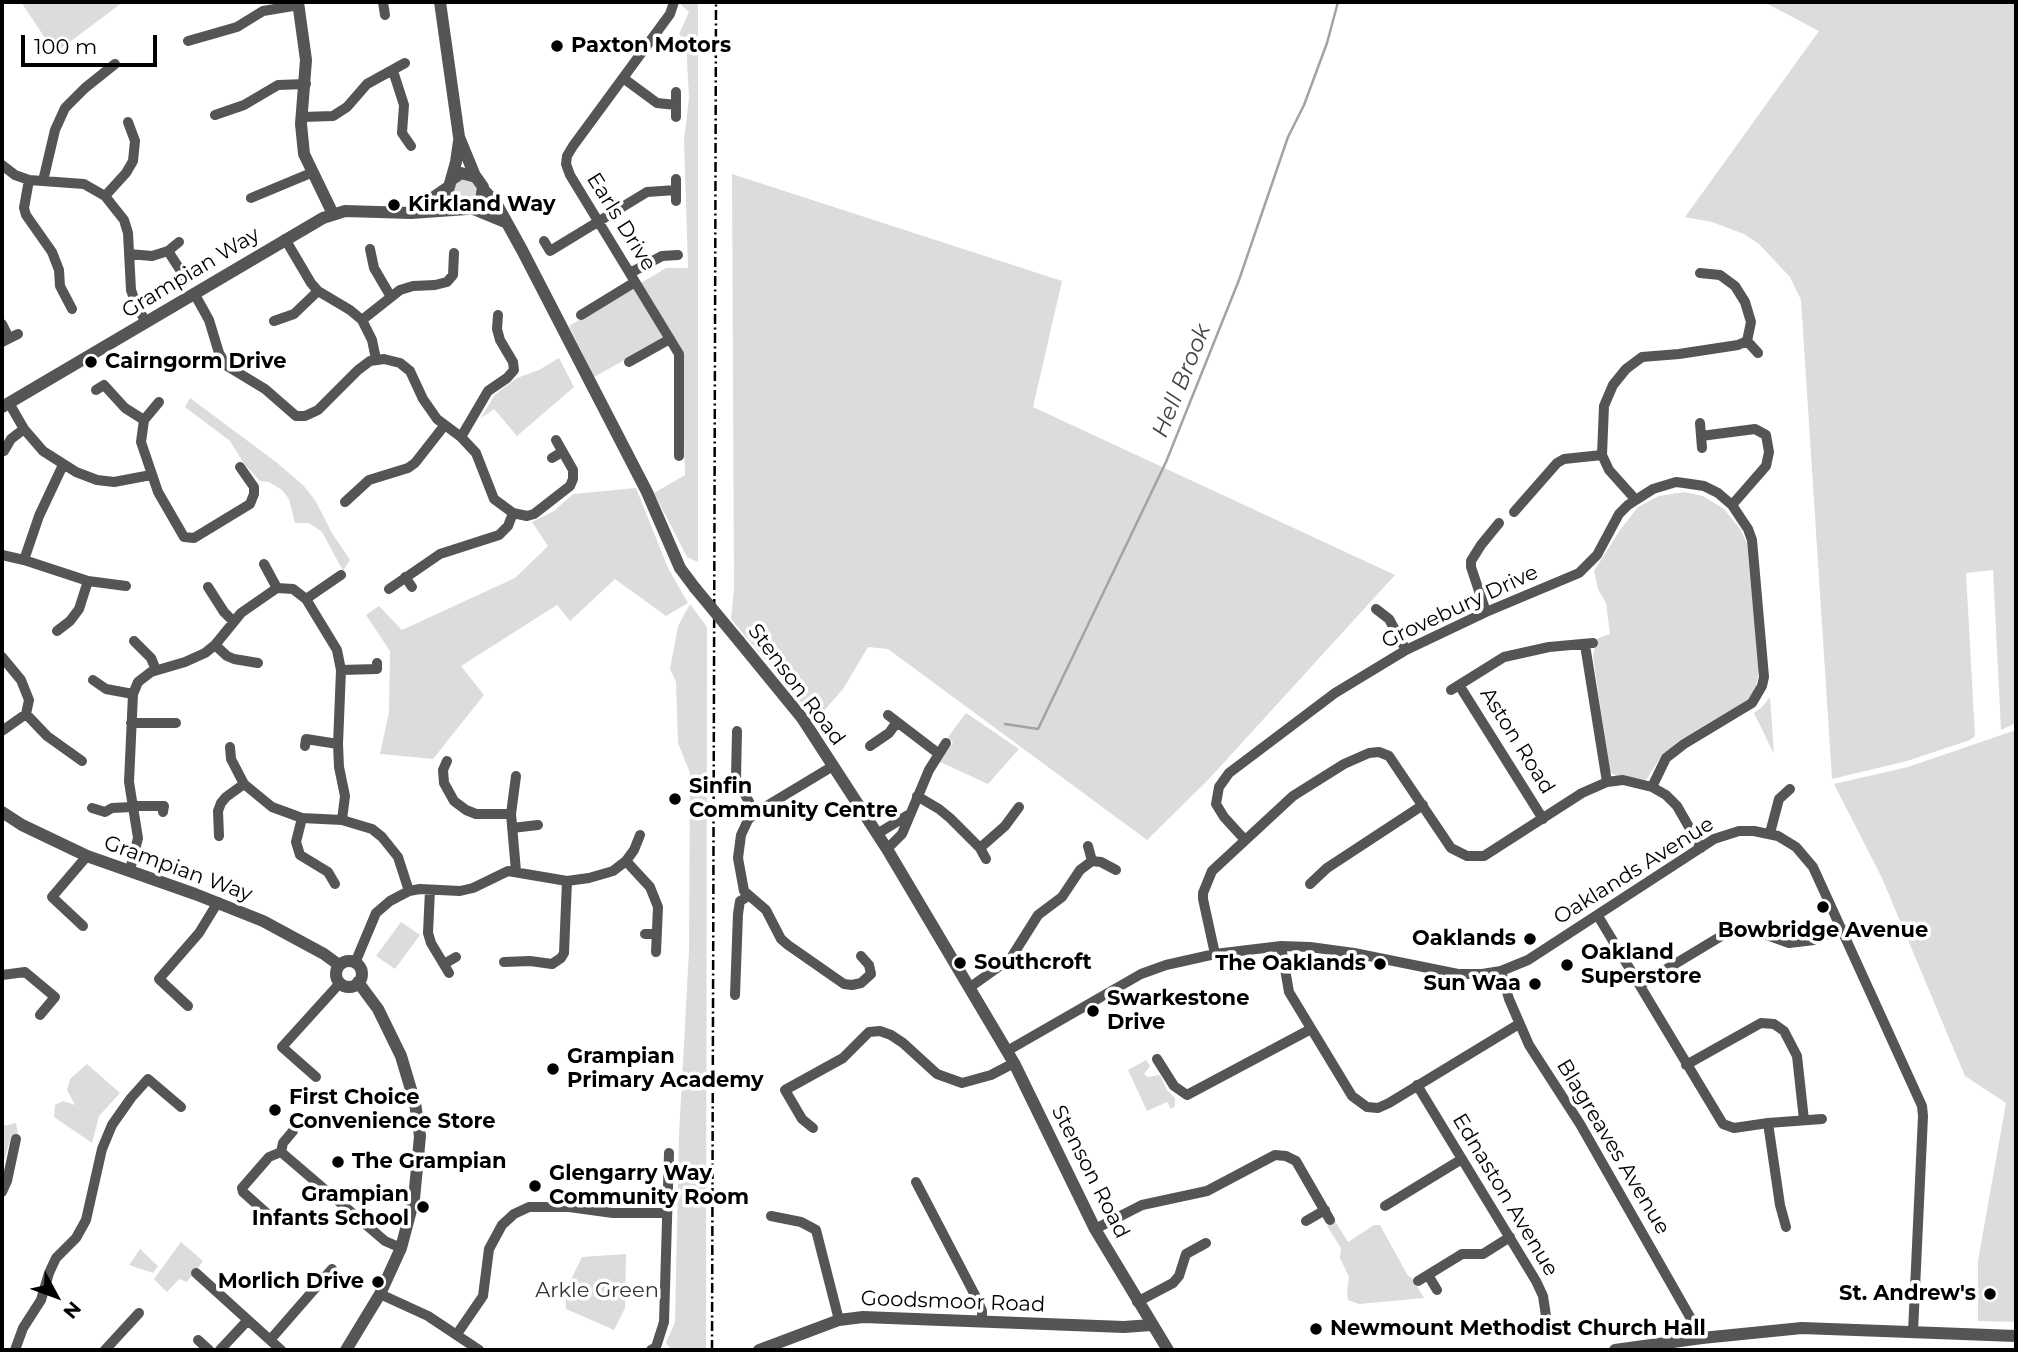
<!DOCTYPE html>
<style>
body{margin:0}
#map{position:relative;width:2018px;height:1352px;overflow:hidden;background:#fff;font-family:Montserrat,sans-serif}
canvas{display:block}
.frame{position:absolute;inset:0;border:4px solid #000;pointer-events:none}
.north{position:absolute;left:21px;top:1261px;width:70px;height:70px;-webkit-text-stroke:5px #fff;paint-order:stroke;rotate:131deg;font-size:19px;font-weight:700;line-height:28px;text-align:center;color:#000}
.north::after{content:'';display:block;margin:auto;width:24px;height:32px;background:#000;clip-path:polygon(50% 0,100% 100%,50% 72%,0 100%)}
.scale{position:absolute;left:21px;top:35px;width:136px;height:32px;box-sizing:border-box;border:4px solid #000;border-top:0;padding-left:9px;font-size:21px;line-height:24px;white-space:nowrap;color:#000;-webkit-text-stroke:5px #fff;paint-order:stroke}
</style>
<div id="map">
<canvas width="2018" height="1352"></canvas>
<div class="frame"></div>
<div class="north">N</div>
<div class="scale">100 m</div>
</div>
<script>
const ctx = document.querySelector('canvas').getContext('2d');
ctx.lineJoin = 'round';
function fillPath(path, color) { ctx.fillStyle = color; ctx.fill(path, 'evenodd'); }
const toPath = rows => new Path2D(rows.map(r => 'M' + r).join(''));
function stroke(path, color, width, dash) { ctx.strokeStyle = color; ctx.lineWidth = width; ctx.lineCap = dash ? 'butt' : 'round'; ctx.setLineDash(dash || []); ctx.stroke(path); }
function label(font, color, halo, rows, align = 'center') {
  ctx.font = font + ' Montserrat,sans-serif'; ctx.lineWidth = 7; ctx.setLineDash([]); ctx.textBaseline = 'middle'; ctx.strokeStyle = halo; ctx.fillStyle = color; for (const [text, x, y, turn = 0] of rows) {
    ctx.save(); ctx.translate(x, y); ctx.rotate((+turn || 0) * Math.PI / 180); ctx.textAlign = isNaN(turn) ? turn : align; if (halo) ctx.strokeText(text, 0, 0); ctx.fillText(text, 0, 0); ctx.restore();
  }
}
const green = toPath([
 [21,2,123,2,55,53],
 [678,2,698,2,698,562,687,557,654,493,685,475,682,354,671,334,594,377,569,326,666,268,688,268,684,140,689,98,686,41,679,34,689,12],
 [1764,2,2016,2,2016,723,2001,730,1993,570,1966,573,1975,736,1970,740,1907,761,1832,779,1801,300,1790,277,1759,244,1744,234,1712,222,1685,217,1819,31],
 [732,174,1062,281,1033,407,1395,575,1208,780,1147,840,888,649,868,647,843,689,816,720,731,619,734,588],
 '454 190a11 11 0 1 1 22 0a11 11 0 1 1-22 0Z',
 [559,358,574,387,517,436,494,409,481,418,494,396,501,390,517,378,539,370],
 [190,398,276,462,303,485,315,500,332,533,350,560,343,571,322,532,309,523,295,523,289,499,282,490,269,482,260,481,245,465,230,441,185,407],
 [636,488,668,568,688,603,666,616,615,579,570,621,557,605,461,666,484,695,433,759,380,754,389,712,390,651,366,615,379,606,402,630,515,578,548,546,532,522,554,511,573,494],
 [1684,492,1703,496,1724,509,1741,530,1747,544,1759,669,1756,688,1749,699,1680,740,1662,755,1646,780,1618,777,1610,772,1593,656,1596,639,1610,634,1606,603,1598,589,1594,571,1620,530,1638,507,1659,496],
 [690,604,707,627,706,1350,672,1350,666,1343,675,1322,679,1134,689,951,690,773,678,743,676,682,670,669,678,626],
 [1770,697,1774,754,1754,713,1763,706],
 [966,713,1019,749,988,784,940,762,953,742,948,737],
 [2016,730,2016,1322,1978,1321,1978,1261,2006,1103,1965,1076,1882,878,1834,784,1908,767],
 [401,922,420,935,395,969,376,956],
 [1146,1060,1150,1066,1144,1074,1148,1077,1160,1075,1167,1090,1175,1098,1175,1106,1171,1109,1167,1102,1147,1111,1128,1070],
 [87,1064,120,1093,99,1116,92,1143,54,1117,55,1105,63,1101,75,1105,67,1090,70,1079],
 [16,1123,18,1133,11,1137,2,1168,2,1126],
 [1335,1221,1348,1242,1374,1225,1380,1225,1408,1276,1412,1278,1424,1298,1359,1304,1348,1300,1347,1290,1349,1277,1340,1258,1341,1248,1327,1226],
 [181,1242,203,1261,187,1282,179,1279,167,1292,154,1279],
 [140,1249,158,1266,153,1273,129,1265],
 [626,1254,625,1308,614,1330,566,1309,565,1292,582,1257]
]);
const stream = toPath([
 [1005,724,1038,729,1166,462,1239,280,1288,137,1304,105,1327,43,1338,2]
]);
const minor = toPath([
 [383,2,385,15],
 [674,2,670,14,573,146,567,156,566,164,570,175,679,354,679,456],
 [188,41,237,27,263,11,299,5],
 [393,71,404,105,402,133,411,146],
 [623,78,657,103,676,105],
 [676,92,676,117],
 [215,115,244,105,278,85,306,84],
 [302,117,333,116,347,107,367,84,405,63],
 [2,165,15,175,29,180,84,184,105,196,124,220,128,233,131,290,137,307,146,322],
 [676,179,676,201],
 [29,180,24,208,26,215,52,252,59,270,60,286,72,309],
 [43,181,55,130,65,108,85,88,115,64],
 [105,196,126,173,133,161,135,141,128,122],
 [251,198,311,173],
 [285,239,311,283,318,291,350,310,362,320,372,340,376,359],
 [544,241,550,251,647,192,676,190],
 [370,249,374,268,391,297],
 [168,251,179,242],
 [129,254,152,256,168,251,186,279],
 [630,273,662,256,678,255],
 [194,293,209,320,219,353,227,366,265,389,296,416,305,416,318,410,358,370,370,361,384,359,400,363,410,371,423,399,437,419,461,437,476,453,494,499,513,513,527,516,534,514,570,486,573,479,573,470,556,440],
 [581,315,635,282],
 [362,320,400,290,413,286,435,285,447,282,453,275,454,253],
 [274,321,294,314,318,291],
 [2,324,9,338],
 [1747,341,1758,353],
 [2,342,18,334],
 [629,362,670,339],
 [96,390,104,385,125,408,144,420],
 [159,402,144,420,141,442,158,492,184,537,194,538,250,504,254,494,254,487,240,467],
 [9,403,24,429,43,451,76,472,97,480,114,482,151,475],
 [1700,423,1702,448],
 [1701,436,1755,429,1766,435,1769,452,1766,466,1732,505],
 [461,437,488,391,507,378,514,370,513,362,500,340,497,329,498,315],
 [2,450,4,451,11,439,24,429],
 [552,458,562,452],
 [1635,499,1609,470,1602,455,1604,406,1613,385,1626,369,1642,357,1679,354,1738,345,1747,341,1751,322,1745,302,1735,286,1720,275,1700,273],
 [345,502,369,480,408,468,415,463,444,426],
 [1514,512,1557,463,1564,459,1602,455],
 [2,555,24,560,88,581,126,586],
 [24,560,39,516,63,465],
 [264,564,277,588],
 [405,577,412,587],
 [208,587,224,612,233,621],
 [389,589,440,554,499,535,508,526,513,513],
 [306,599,341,575],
 [1376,609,1389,619,1406,650],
 [1486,612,1471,567,1471,561,1481,545,1499,523],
 [57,631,70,621,79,609,88,581],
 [134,641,151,658,156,670],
 [215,645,227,656,234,659,258,663],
 [1585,645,1607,782],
 [2,657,21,680,29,700,26,714,2,731],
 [341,670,377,669,377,663],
 [93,680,106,689,133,694],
 [1459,685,1543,819],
 [1451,690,1504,657,1549,647,1593,643],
 [26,714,47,736,82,761],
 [888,715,939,754],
 [131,723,176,723],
 [737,731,736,778,755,813],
 [305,746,306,739,338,744],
 [870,746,889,733,897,722],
 [230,747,231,759,244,784,272,807,302,818,342,820,372,829,382,837,398,857,409,891],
 [447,761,443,770,444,783,454,801,466,810,476,814,511,814],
 [833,766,755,813,748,820,741,835,738,858,744,891,766,910,781,939,788,945,844,984,852,985,861,983,871,974,869,965,861,956],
 [516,776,511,814,516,871],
 [917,796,939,809,950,818,980,848,986,859],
 [132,806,164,806,163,812],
 [92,808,105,812,112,808,132,807],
 [302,818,296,842,300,855,328,872,335,884],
 [512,828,538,825],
 [1770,833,1779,799,1790,789],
 [877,834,908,815],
 [219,836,218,811,221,803,226,797,244,784],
 [1245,840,1224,817,1216,804,1219,787,1229,773,1335,693,1406,650,1486,612,1579,573,1597,555,1619,514,1628,505,1653,489,1676,482,1684,483,1704,486,1718,493,1732,505,1748,529,1752,540,1764,677,1762,686,1752,703,1684,744,1666,758,1652,787],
 [1088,846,1092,861,1101,862,1116,870],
 [980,848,1005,826,1019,807],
 [887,849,902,834,929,770,946,743],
 [626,861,650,887,658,907,656,952],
 [130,870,138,838,129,782,133,694,138,682,151,672,185,662,205,653,215,645,241,613,277,588,293,589,306,599,337,650,341,670,338,744,339,767,345,796,342,820],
 [1310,884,1327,868,1423,805],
 [430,890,428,933,431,943,449,973],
 [1598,916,1723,1124,1734,1128,1768,1123,1822,1119],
 [83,926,52,897,87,856],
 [645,934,657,934],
 [1281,946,1289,992,1352,1096,1367,1107,1378,1108,1389,1103,1519,1024],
 [1215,954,1203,899,1203,893,1212,871,1293,796,1344,764,1369,753,1379,752,1389,756,1451,848,1467,856,1484,856,1582,793,1607,782,1623,780,1652,787,1666,795,1677,806,1701,848],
 [504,962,530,961,552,964,561,958,564,953,567,881],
 [355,963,376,913,390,901,409,891,420,889,460,891,473,888,508,871,567,881,589,878,613,871,626,861,634,850,640,835],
 [444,964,456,957],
 [1501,971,1509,999,1529,1045,1580,1124,1702,1338],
 [2,975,25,972,55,997,40,1015],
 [1640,985,1733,929,1753,930,1789,943,1814,940,1841,928],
 [969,988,1011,958,1038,915,1062,897,1080,870,1092,861],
 [735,995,738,914,740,901,749,896],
 [188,1006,159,979,199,933,218,902],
 [1007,1051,1141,974,1166,965,1215,954,1281,946,1310,947,1354,953,1458,974,1482,974,1501,971,1528,960,1714,839,1739,831,1754,831,1778,836,1796,847,1813,867,1922,1106,1923,1116,1913,1332],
 [1157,1059,1174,1086,1187,1095,1311,1029],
 [1686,1065,1761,1023,1774,1024,1784,1031,1797,1056,1804,1120],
 [316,1077,282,1047,340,983],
 [1417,1085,1536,1281,1543,1296,1548,1329],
 [1768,1123,1780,1205,1786,1227],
 [813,1128,802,1119,785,1090,843,1058,869,1032,880,1031,891,1035,903,1043,937,1074,962,1083,991,1075,1014,1063],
 [281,1152,385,1241,401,1248],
 [916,1182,976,1297,982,1311,982,1322],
 [2,1192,7,1181,16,1139],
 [1385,1206,1462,1159],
 [771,1216,801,1222,816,1230,839,1320],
 [272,1218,243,1192,242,1188,269,1157,281,1152,283,1143,293,1131],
 [1306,1221,1325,1210],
 [1095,1229,1142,1205,1207,1191,1275,1155,1286,1156,1296,1161,1330,1220],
 [196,1273,281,1350],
 [1428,1275,1437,1290],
 [1418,1281,1462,1254,1483,1254,1510,1237],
 [380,1294,428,1316,479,1350],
 [1137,1302,1173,1283,1179,1276,1186,1254,1206,1243],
 [457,1334,483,1296,489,1249,502,1225,514,1214,529,1207,569,1207,613,1213,667,1213],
 [198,1340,209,1350],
 [270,1340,332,1269],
 [15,1350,23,1328,41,1300,49,1273,56,1258,76,1238,86,1220,102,1149,112,1125,131,1098,148,1079,181,1107],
 [105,1350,139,1313],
 [220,1350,248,1320],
 [651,1350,656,1347,664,1322,669,1153]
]);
const tertiary = toPath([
 [298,2,306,60,301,124,304,154,333,214],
 [440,2,459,137,475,176],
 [459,141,456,162,447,194,452,203,462,208],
 [483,189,496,203,522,250,647,492,680,568,695,588],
 [471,208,505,222],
 [414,211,447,188],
 [2,407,323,218,345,211,411,213,467,209,477,204,481,199,483,187,476,177,461,173,451,180],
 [739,641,802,718,887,849,1014,1063,1095,1229,1168,1350],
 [2,812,22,825,87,856,195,894,263,921,324,954,339,965],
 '336 974a13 13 0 1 1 26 0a13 13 0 1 1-26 0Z',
 [346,1350,380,1294,401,1248,414,1199,420,1136,415,1103,401,1056,378,1009,358,982],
 [759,1350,839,1320,863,1317,1124,1327,1151,1325],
 [1615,1350,1702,1338,1802,1328,2016,1336]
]);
const rail = toPath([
 [712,1350,716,2]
]);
const tertiaryBridge = toPath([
 [695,588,739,641]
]);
const markers = [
 [557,46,7,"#000"],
 [394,205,7,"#000"],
 [91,362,7,"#000"],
 [675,799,7,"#000"],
 [1823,907,7,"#000"],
 [1530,939,7,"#000"],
 [960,963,7,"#000"],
 [1380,964,7,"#000"],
 [1567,965,7,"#000"],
 [1535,984,7,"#000"],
 [1093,1011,7,"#000"],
 [553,1069,7,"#000"],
 [275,1110,7,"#000"],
 [338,1162,7,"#000"],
 [535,1186,7,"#000"],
 [423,1207,7,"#000"],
 [378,1282,7,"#000"],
 [1990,1294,7,"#000"],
 [1316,1329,7,"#000"]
];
const poiNames = [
 ["Paxton Motors",571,46],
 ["Kirkland Way",408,205],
 ["Cairngorm Drive",105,362],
 ["Sinfin",689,787],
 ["Community Centre",689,811],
 ["Bowbridge Avenue",1823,931,"center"],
 ["Oaklands",1516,939,"right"],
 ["Oakland",1581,953],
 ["Superstore",1581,977],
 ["Southcroft",974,963],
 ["The Oaklands",1366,964,"right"],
 ["Sun Waa",1521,984,"right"],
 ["Swarkestone",1107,999],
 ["Drive",1107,1023],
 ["Grampian",567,1057],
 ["Primary Academy",567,1081],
 ["First Choice",289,1098],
 ["Convenience Store",289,1122],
 ["The Grampian",352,1162],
 ["Glengarry Way",549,1174],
 ["Community Room",549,1198],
 ["Grampian",409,1195,"right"],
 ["Infants School",409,1219,"right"],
 ["Morlich Drive",364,1282,"right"],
 ["St. Andrew's",1976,1294,"right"],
 ["Newmount Methodist Church Hall",1330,1329]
];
const streetNames = [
 ["Earls Drive",621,222,58],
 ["Grampian Way",191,273,-31],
 ["Grovebury Drive",1460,607,-25],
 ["Stenson Road",796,685,53],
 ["Aston Road",1517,741,58],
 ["Grampian Way",178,869,20],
 ["Oaklands Avenue",1634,871,-32],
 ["Blagreaves Avenue",1613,1147,59],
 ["Stenson Road",1090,1172,63],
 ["Ednaston Avenue",1505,1195,59],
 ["Goodsmoor Road",953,1302,2]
];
const parkNames = [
 ["Arkle Green",597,1291]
];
const waterNames = [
 ["Hell Brook",1182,381,-68]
];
fillPath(green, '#dcdcdc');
stroke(stream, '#a3a3a3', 2.5);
stroke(minor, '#555', 10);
stroke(tertiary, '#555', 12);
stroke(rail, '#000', 2.5, [10, 3.5, 2, 3.5]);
stroke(tertiaryBridge, '#555', 12);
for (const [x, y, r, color] of markers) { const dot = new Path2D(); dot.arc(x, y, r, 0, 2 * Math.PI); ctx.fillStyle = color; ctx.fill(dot); stroke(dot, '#fff', 2.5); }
label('bold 21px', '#000', '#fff', poiNames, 'left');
label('21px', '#000', '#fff', streetNames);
label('21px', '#333', '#fff', parkNames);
label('italic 23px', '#444', '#fff', waterNames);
</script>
